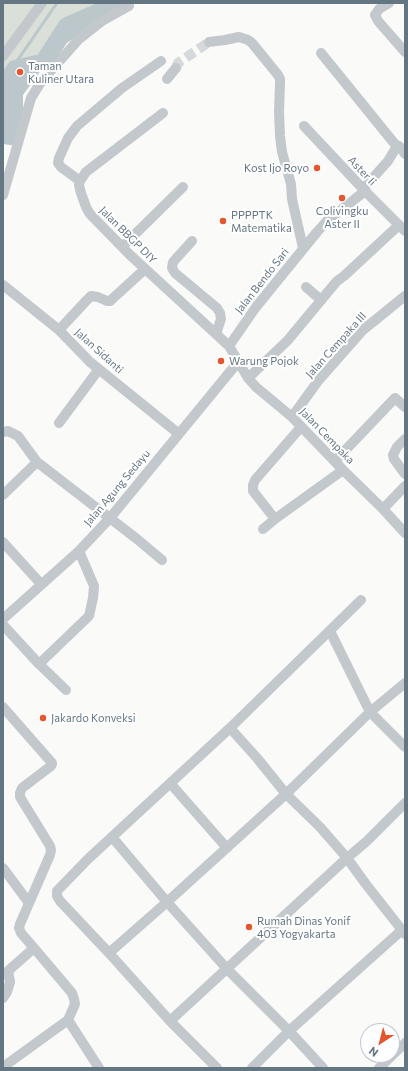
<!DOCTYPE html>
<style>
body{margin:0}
#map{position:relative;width:408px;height:1071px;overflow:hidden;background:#fafaf8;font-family:Commissioner,sans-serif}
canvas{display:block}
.frame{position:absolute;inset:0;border:4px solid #657683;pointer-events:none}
.north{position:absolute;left:360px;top:1023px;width:40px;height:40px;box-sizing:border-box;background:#fff;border:1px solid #c1c8cd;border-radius:50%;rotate:216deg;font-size:11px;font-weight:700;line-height:16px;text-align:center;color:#657683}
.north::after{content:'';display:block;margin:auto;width:14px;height:18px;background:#e4572e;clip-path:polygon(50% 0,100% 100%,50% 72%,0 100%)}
</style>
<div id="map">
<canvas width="408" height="1071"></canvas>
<div class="frame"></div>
<div class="north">N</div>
</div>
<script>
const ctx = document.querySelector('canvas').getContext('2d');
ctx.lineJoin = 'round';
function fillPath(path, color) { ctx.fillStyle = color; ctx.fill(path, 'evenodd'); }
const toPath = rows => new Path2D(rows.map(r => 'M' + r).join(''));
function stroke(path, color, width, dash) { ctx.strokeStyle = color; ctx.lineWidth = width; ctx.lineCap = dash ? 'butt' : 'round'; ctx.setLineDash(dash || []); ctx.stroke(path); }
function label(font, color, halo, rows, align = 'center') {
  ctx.font = font + ' Commissioner,sans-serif'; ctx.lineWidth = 4; ctx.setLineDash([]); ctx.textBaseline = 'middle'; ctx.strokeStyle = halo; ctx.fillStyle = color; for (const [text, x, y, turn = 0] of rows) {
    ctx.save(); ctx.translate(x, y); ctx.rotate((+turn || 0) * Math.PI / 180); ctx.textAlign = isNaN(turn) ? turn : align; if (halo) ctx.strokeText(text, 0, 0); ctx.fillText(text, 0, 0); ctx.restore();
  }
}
const green = toPath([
 [3,3,120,3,67,27,5,119,3,118]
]);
const water = toPath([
 [97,3,114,3,95,24,55,51,23,95,23,122,17,146,3,144,3,71,10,61,40,54,63,34,93,12]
]);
const stream = toPath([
 [17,61,57,3]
]);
const river = toPath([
 [47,57,67,26,120,3]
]);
const minorTunnel = toPath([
 [176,68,178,63,209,42]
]);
const minor = toPath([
 [389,3,379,9,375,15,378,21,405,52],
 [209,42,225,40,239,37,248,40,252,43,278,75,280,79,280,83,279,112,280,136,282,152,291,184,292,199,303,248],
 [321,53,394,143,397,146],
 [3,56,42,3],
 [167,79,176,68],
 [163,113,86,172,80,181,79,185,81,193,86,207,90,214,129,254,229,346,248,378,256,387,292,417,343,470,383,509,405,533],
 [304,126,365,191,405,231],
 [399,146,405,154],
 [80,181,61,167,58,163,59,158,68,138,77,126,122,88,161,61],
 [363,189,388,161,397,146],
 [3,195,31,98,41,82,79,39,102,21,129,6],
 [192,241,173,262,172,268,175,273,217,308,220,313,221,319,216,334],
 [122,247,183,187],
 [3,285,59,330,90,362,179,434],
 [306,287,321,300],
 [59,330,86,301,91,296,98,297,107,301,110,301,145,269],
 [229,346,256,307,317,232,326,222,365,191],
 [248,378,288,340,337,281,344,276,399,225],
 [292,417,318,381,363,330,405,296],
 [59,423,99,369],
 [3,432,8,431,18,436,37,462,137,539,162,560],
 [405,439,397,447,393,455,394,459,405,474],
 [335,461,395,398,405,407],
 [3,495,37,462],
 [383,509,405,486],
 [275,519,253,491,253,485,255,480,301,427],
 [263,529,275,519,343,470],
 [3,542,41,584],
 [3,619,79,551,110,518,238,362],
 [3,625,39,664,66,690],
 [39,664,89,616,93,598,94,586,79,551],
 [405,683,370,712,405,747],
 [3,707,52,763,52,764,51,766,22,788,20,793,20,797,50,846,51,850,50,855,20,924,19,928,21,933,34,948,72,993,74,999,75,1004,68,1020,3,1067],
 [230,728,361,600],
 [170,783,227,848],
 [405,803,367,841,347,858,365,883,405,934],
 [112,837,167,902,227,969,289,1031,323,1068],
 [3,868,29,903],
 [109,953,167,902,286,794,370,712,330,631],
 [8,971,34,948],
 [3,998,7,992,10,982,8,971],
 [68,1020,99,1068],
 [170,1021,347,858,320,827,286,794,257,758,230,728,88,859,57,891,57,896,60,901,109,953,170,1021,217,1068],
 [252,1068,289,1031,402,930],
 [379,1068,405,1043]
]);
const markers = [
 [20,72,4,"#e4572e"],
 [317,168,4,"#e4572e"],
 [342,198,4,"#e4572e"],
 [223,221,4,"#e4572e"],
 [221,361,4,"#e4572e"],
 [43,718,4,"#e4572e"],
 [249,927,4,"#e4572e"]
];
const poiNames = [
 ["Taman",28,66],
 ["Kuliner Utara",28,79],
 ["Kost Ijo Royo",309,168,"right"],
 ["Colivingku",342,211,"center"],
 ["Aster II",342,224,"center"],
 ["PPPPTK",231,215],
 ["Matematika",231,228],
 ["Warung Pojok",229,361],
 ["Jakardo Konveksi",51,718],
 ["Rumah Dinas Yonif",257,921],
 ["403 Yogyakarta",257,934]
];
const streetNames = [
 ["Aster Ii",362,171,47],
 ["Jalan BBGP DIY",128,235,45],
 ["Jalan Bendo Sari",262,281,-52],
 ["Jalan Cempaka III",336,345,-48],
 ["Jalan Sidanti",99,351,42],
 ["Jalan Cempaka",327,436,46],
 ["Jalan Agung Sedayu",117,488,-50]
];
fillPath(green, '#dadfd7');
fillPath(water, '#bbc7cb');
stroke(stream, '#bbc7cb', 3);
stroke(river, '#bbc7cb', 18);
stroke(minorTunnel, '#d5d9db', 10, [10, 5]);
stroke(minor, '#c3c8cc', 10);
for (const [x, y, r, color] of markers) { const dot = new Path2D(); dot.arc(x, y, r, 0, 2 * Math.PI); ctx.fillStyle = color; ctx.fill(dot); stroke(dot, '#fff', 1.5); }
label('11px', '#657683', '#fff', poiNames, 'left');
label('11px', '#657683', '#fff', streetNames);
</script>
